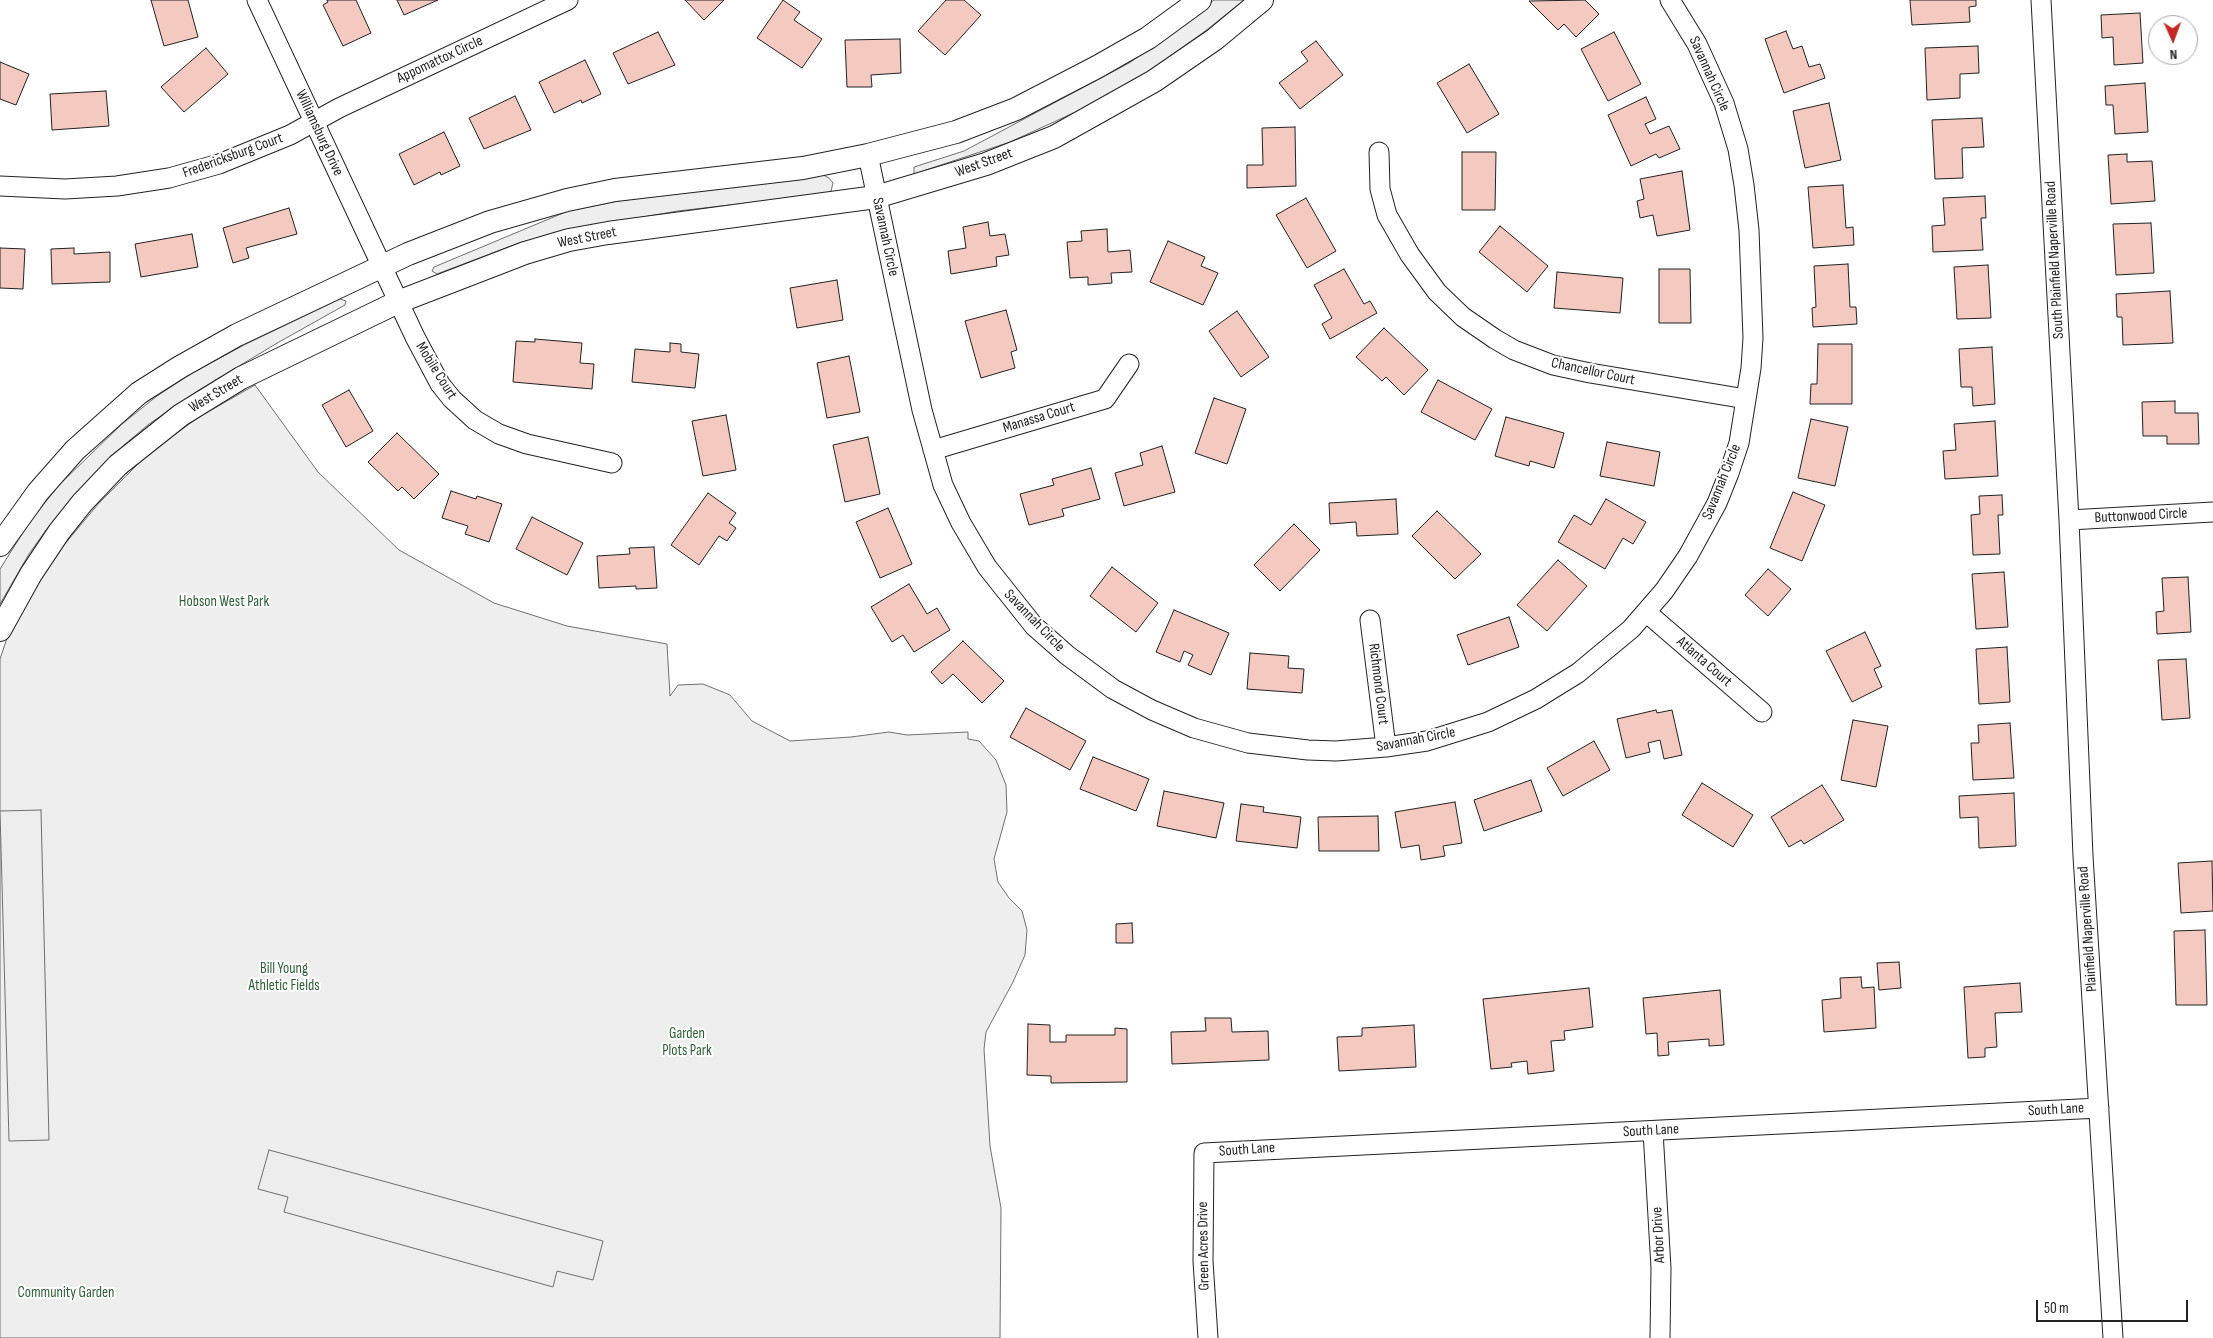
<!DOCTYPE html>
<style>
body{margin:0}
#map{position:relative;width:2213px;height:1338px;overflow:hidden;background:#fff;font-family:"Sofia Sans Condensed",sans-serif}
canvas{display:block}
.north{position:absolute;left:2148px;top:15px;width:50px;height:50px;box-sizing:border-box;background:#fff;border:1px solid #a7a7a7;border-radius:50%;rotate:178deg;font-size:14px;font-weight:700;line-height:20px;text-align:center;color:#222}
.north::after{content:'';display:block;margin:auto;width:18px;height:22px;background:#c62828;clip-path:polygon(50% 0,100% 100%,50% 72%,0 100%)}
.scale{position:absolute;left:2036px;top:1300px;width:152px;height:22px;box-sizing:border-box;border:2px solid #222;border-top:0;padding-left:6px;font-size:15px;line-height:18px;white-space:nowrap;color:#222;-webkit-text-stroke:4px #fff;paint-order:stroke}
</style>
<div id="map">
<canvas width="2213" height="1338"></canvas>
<div class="north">N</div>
<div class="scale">50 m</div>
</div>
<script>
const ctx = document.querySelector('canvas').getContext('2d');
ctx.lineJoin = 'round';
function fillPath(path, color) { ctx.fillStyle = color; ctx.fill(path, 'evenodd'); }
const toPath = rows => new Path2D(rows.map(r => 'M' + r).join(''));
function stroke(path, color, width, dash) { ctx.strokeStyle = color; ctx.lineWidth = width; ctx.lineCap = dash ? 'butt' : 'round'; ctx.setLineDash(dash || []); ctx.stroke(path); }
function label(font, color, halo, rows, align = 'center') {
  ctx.font = font + ' "Sofia Sans Condensed",sans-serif'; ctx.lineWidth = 4; ctx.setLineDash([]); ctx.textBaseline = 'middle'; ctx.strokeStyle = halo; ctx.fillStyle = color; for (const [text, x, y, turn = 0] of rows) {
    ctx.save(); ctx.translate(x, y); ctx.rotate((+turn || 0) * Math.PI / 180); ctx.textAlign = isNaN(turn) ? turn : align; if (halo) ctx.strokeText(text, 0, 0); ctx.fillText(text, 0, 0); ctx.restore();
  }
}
const green = toPath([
 [1214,0,1244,0,1204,32,1144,75,1080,110,1010,142,914,174,914,167,964,151,1129,63,1188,22,1214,0],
 [823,175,829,178,833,183,831,191,825,194,678,211,578,228,519,243,437,274,432,271,434,267,568,211,618,201,823,175],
 [340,299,346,301,345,305,279,342,199,390,149,424,124,445,80,490,46,530,29,554,0,604,0,569,29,523,59,485,122,424,157,396,192,373,244,345,340,299],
 [255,385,318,472,399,550,494,603,567,626,667,644,670,696,678,685,703,684,730,695,752,721,790,741,851,737,889,732,907,735,968,732,968,739,979,741,996,760,1006,785,1007,812,994,859,998,882,1009,898,1022,911,1027,930,1025,955,1013,982,986,1032,984,1049,990,1146,1001,1208,1000,1338,0,1338,0,659,6,641,31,594,59,551,99,503,150,452,199,417,255,385]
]);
const parking = toPath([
 [41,810,49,1140,9,1141,0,811,41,810],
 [269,1150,603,1241,593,1280,557,1271,553,1287,284,1212,288,1197,258,1189,269,1150]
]);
const building = toPath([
 [151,0,188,0,198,37,164,46,151,0],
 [327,0,356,0,371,33,343,46,323,5,328,2,327,0],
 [397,0,438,0,404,15,397,0],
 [685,0,724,0,704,20,685,0],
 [783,0,800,12,794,20,822,39,802,68,757,38,783,0],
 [946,0,964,0,981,15,945,55,918,31,946,0],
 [1585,0,1599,14,1576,37,1564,24,1558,30,1529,1,1585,0],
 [1910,0,1976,0,1976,6,1969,7,1970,22,1912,25,1910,0],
 [2140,13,2143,63,2114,65,2113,37,2102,38,2101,15,2140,13],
 [1786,31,1793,49,1802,46,1809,67,1820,64,1825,78,1784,93,1765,39,1786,31],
 [658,32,675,65,628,84,613,53,658,32],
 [1614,32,1641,84,1608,101,1581,49,1614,32],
 [900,39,901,73,871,75,872,87,847,87,845,40,900,39],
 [1316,41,1343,75,1300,109,1279,83,1308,61,1301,52,1316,41],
 [1978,46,1979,73,1960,74,1960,98,1927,100,1925,48,1978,46],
 [206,48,228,74,184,112,161,87,206,48],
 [585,60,601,94,582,103,581,100,554,113,539,82,585,60],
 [0,62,29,74,16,105,0,99,0,62],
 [1469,64,1499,114,1467,133,1437,83,1469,64],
 [2145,83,2148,132,2115,134,2113,105,2106,105,2105,86,2145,83],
 [106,91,109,126,52,130,50,94,106,91],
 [515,96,531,130,484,149,469,118,515,96],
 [1646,97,1656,119,1645,124,1650,134,1669,126,1680,149,1659,158,1656,154,1631,166,1608,115,1646,97],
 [1829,103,1841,160,1805,168,1793,111,1829,103],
 [1982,118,1984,147,1962,148,1963,178,1935,179,1932,120,1982,118],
 [1295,127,1296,186,1247,188,1247,165,1263,165,1262,128,1295,127],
 [444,132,460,166,441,175,440,172,414,185,399,154,444,132],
 [1462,152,1496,152,1495,210,1462,210,1462,152],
 [2127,154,2127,162,2152,161,2155,201,2111,204,2108,155,2127,154],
 [1682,171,1690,230,1657,236,1653,215,1640,218,1637,201,1644,199,1640,179,1682,171],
 [1843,185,1846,228,1853,227,1854,245,1813,248,1808,187,1843,185],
 [1985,196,1986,218,1981,218,1983,250,1933,252,1932,226,1945,225,1943,198,1985,196],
 [1306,198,1336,251,1307,268,1276,215,1306,198],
 [289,208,297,234,246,248,249,258,233,263,223,228,289,208],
 [988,222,990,236,1005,234,1009,255,996,257,997,266,951,274,948,251,966,248,963,227,988,222],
 [2151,223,2154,273,2116,275,2113,224,2151,223],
 [1500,226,1548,266,1527,292,1479,252,1500,226],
 [1107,229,1108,252,1130,250,1132,272,1111,273,1112,283,1088,285,1088,277,1070,278,1067,242,1082,241,1081,231,1107,229],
 [192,234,198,267,141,277,135,244,192,234],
 [1168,241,1205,257,1201,266,1218,273,1203,305,1150,282,1168,241],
 [0,248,25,249,23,289,0,288,0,248],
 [74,248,74,254,110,252,110,282,52,284,51,249,74,248],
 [1848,264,1850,307,1856,307,1857,324,1813,327,1812,308,1816,307,1814,266,1848,264],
 [1988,265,1991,318,1957,319,1954,267,1988,265],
 [1344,269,1364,304,1370,301,1377,313,1330,339,1322,324,1332,318,1314,285,1344,269],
 [1659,269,1690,269,1691,323,1659,323,1659,269],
 [1557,272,1623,278,1620,313,1554,308,1557,272],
 [837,280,843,320,797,328,790,288,837,280],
 [2170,291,2173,343,2123,345,2122,317,2117,317,2116,294,2170,291],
 [1006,310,1017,350,1011,352,1015,368,981,378,965,321,1006,310],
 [1237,311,1269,357,1241,377,1209,331,1237,311],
 [1384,328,1428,370,1404,395,1386,377,1382,381,1356,357,1384,328],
 [535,339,582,343,580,363,594,364,592,389,513,382,516,341,535,342,535,339],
 [670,343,681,344,681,352,699,354,695,388,632,382,635,349,670,352,670,343],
 [1818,344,1852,344,1852,404,1810,404,1811,384,1817,384,1818,344],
 [1992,347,1995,404,1973,406,1972,387,1961,387,1959,349,1992,347],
 [849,356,860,412,827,418,817,363,849,356],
 [1438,380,1492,409,1475,440,1421,412,1438,380],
 [349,390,373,431,346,447,322,405,349,390],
 [1214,398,1246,409,1227,464,1195,453,1214,398],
 [2175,401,2175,413,2198,413,2199,444,2167,444,2167,436,2143,436,2142,402,2175,401],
 [726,415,736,470,703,476,692,421,726,415],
 [1506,417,1564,433,1554,468,1530,461,1529,466,1495,456,1506,417],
 [1811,419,1848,427,1835,486,1798,478,1811,419],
 [1995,421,1998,476,1945,479,1943,451,1956,450,1954,424,1995,421],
 [397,433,439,474,414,499,402,487,398,491,368,462,397,433],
 [868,437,880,494,845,502,833,445,868,437],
 [1607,442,1660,452,1654,486,1600,476,1607,442],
 [1162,446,1175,492,1124,506,1115,473,1143,465,1140,453,1162,446],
 [1091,468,1100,499,1062,509,1064,516,1029,525,1020,494,1054,485,1052,479,1091,468],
 [451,491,476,499,477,496,502,504,489,542,465,534,468,526,442,518,451,491],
 [1793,492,1825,505,1802,561,1770,548,1793,492],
 [708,493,736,513,729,523,736,528,727,541,719,536,699,565,671,545,708,493],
 [2002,495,2003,515,1998,515,2000,554,1973,555,1971,515,1980,514,1979,496,2002,495],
 [1396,499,1398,534,1357,536,1356,522,1330,524,1329,503,1396,499],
 [1606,499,1646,522,1633,544,1623,538,1605,569,1558,542,1574,515,1591,525,1606,499],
 [888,508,912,564,880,578,856,522,888,508],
 [1437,511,1481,554,1455,579,1412,536,1437,511],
 [532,517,583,543,567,575,516,549,532,517],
 [1294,524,1320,550,1280,591,1254,565,1294,524],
 [654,547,657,588,636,589,636,586,599,588,597,556,630,554,629,548,654,547],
 [1558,560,1587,586,1547,631,1517,605,1558,560],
 [1112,567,1158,603,1136,632,1090,596,1112,567],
 [1768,569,1791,589,1768,616,1745,595,1768,569],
 [2004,572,2008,627,1976,629,1972,574,2004,572],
 [2188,577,2191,632,2157,634,2156,612,2164,611,2162,578,2188,577],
 [909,584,927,614,937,608,950,630,914,652,903,635,892,642,871,607,909,584],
 [1174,610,1229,633,1211,675,1188,665,1193,655,1184,651,1180,662,1156,652,1174,610],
 [1509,617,1519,647,1468,665,1457,635,1509,617],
 [1865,632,1881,666,1874,669,1882,687,1852,702,1826,651,1865,632],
 [963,641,1004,681,982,703,953,674,942,684,931,672,963,641],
 [2007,647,2010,702,1979,704,1976,649,2007,647],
 [1250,653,1289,656,1288,668,1304,669,1302,693,1247,689,1250,653],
 [2186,659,2190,718,2162,720,2158,660,2186,659],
 [1026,708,1086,741,1070,770,1010,737,1026,708],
 [1656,710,1657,713,1672,710,1682,755,1664,759,1660,740,1648,743,1650,752,1626,758,1617,719,1656,710],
 [1853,720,1888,726,1876,787,1841,780,1853,720],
 [2010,723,2014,778,1973,780,1971,743,1979,743,1978,725,2010,723],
 [1594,741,1610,770,1563,796,1547,768,1594,741],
 [1093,757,1149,779,1136,811,1080,789,1093,757],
 [1531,780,1542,811,1484,831,1474,800,1531,780],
 [1702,783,1753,815,1733,847,1682,815,1702,783],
 [1822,785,1844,820,1804,844,1801,840,1789,847,1771,817,1822,785],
 [1164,791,1224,803,1216,838,1157,826,1164,791],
 [2014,793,2016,846,1979,848,1978,817,1960,818,1959,796,2014,793],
 [1455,802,1462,843,1443,846,1445,856,1421,860,1419,845,1401,848,1395,812,1455,802],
 [1241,804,1264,807,1263,812,1301,817,1297,848,1236,841,1241,804],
 [1378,816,1379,851,1319,851,1318,817,1378,816],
 [2212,861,2213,911,2181,913,2178,863,2212,861],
 [1132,923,1133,943,1116,943,1116,924,1132,923],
 [2205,930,2207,1005,2176,1005,2174,931,2205,930],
 [1899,962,1901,988,1879,990,1877,963,1899,962],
 [1861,977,1862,988,1874,987,1876,1028,1824,1032,1822,1000,1841,998,1840,978,1861,977],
 [2020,983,2022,1012,1995,1013,1997,1047,1985,1048,1985,1057,1968,1058,1964,987,2020,983],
 [1589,988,1593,1027,1564,1031,1565,1040,1551,1041,1554,1071,1528,1074,1527,1061,1511,1063,1512,1067,1491,1069,1483,999,1589,988],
 [1720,990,1724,1045,1709,1046,1709,1039,1668,1042,1669,1055,1658,1056,1657,1033,1646,1034,1643,998,1720,990],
 [1205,1018,1231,1018,1232,1032,1268,1031,1269,1060,1172,1064,1171,1032,1206,1031,1205,1018],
 [1028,1024,1050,1025,1050,1042,1066,1042,1066,1035,1115,1035,1115,1028,1127,1029,1127,1082,1051,1083,1051,1076,1027,1075,1028,1024],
 [1414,1025,1416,1067,1339,1071,1337,1037,1362,1036,1362,1028,1414,1025]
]);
const minor = toPath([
 [257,0,415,337,440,384,452,399,475,420,499,434,527,444,612,463],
 [2041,0,2069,520,2083,856,2113,1338],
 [1379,152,1380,189,1387,215,1410,255,1437,292,1463,317,1495,339,1514,350,1553,365,1590,373,1746,399],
 [868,155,922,410,943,485,961,523,987,567,1034,626,1067,655,1113,689,1152,710,1194,728,1248,743,1308,750,1336,751,1386,747,1427,741,1488,722,1536,699,1578,673,1631,629,1664,591,1688,556,1717,503,1729,473,1739,443,1751,368,1753,338,1749,230,1744,185,1738,149,1724,103,1697,44,1670,0],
 [0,186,65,189,117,186,169,178,219,164,290,135,339,108,568,0],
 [933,450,1105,399,1129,364],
 [2069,520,2213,512],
 [1646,612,1762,712],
 [1370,620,1386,747],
 [1653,1131,1661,1268,1660,1338],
 [1208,1338,1203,1261,1204,1153,2099,1108]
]);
const tertiary = toPath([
 [0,545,38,492,75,450,139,393,180,367,237,335,408,254,490,222,567,200,615,190,803,168,868,155,956,132,1016,109,1097,67,1148,38,1200,0],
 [0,630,31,574,59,532,82,503,118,465,181,415,241,378,398,302,525,253,569,240,608,233,876,197,986,164,1054,137,1154,81,1215,39,1262,0]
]);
const streetNames = [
 ["Appomattox Circle",440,60,-25],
 ["Savannah Circle",1709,74,66],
 ["Williamsburg Drive",319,133,65],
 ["Fredericksburg Court",233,156,-20],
 ["West Street",984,163,-20],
 ["Savannah Circle",885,237,78],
 ["West Street",587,238,-11],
 ["South Plainfield Naperville Road",2055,260,-93],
 ["Mobile Court",436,371,58],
 ["Chancellor Court",1593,372,12],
 ["West Street",216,394,-31],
 ["Manassa Court",1039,418,-17],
 ["Savannah Circle",1722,482,-68],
 ["Buttonwood Circle",2141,516,-3],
 ["Savannah Circle",1034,621,46],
 ["Atlanta Court",1704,662,41],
 ["Richmond Court",1378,684,83],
 ["Savannah Circle",1416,740,-11],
 ["Plainfield Naperville Road",2088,929,-94],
 ["South Lane",2056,1110,-3],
 ["South Lane",1651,1131,-3],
 ["South Lane",1247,1150,-4],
 ["Arbor Drive",1659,1235,-93],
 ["Green Acres Drive",1204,1246,-91]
];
const parkNames = [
 ["Hobson West Park",224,602],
 ["Bill Young",284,969],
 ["Athletic Fields",284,986],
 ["Garden",687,1034],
 ["Plots Park",687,1051],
 ["Community Garden",66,1293]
];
fillPath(green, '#eee');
stroke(green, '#6f6f6f', 1);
fillPath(parking, '#ededed');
stroke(parking, '#6f6f6f', 1);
fillPath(building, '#f3c9c0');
stroke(building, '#222', 1);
stroke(minor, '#222', 21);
stroke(tertiary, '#222', 24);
stroke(minor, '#fff', 19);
stroke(tertiary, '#fff', 22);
label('15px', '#222', '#fff', streetNames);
label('15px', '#2f5e38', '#fff', parkNames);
</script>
